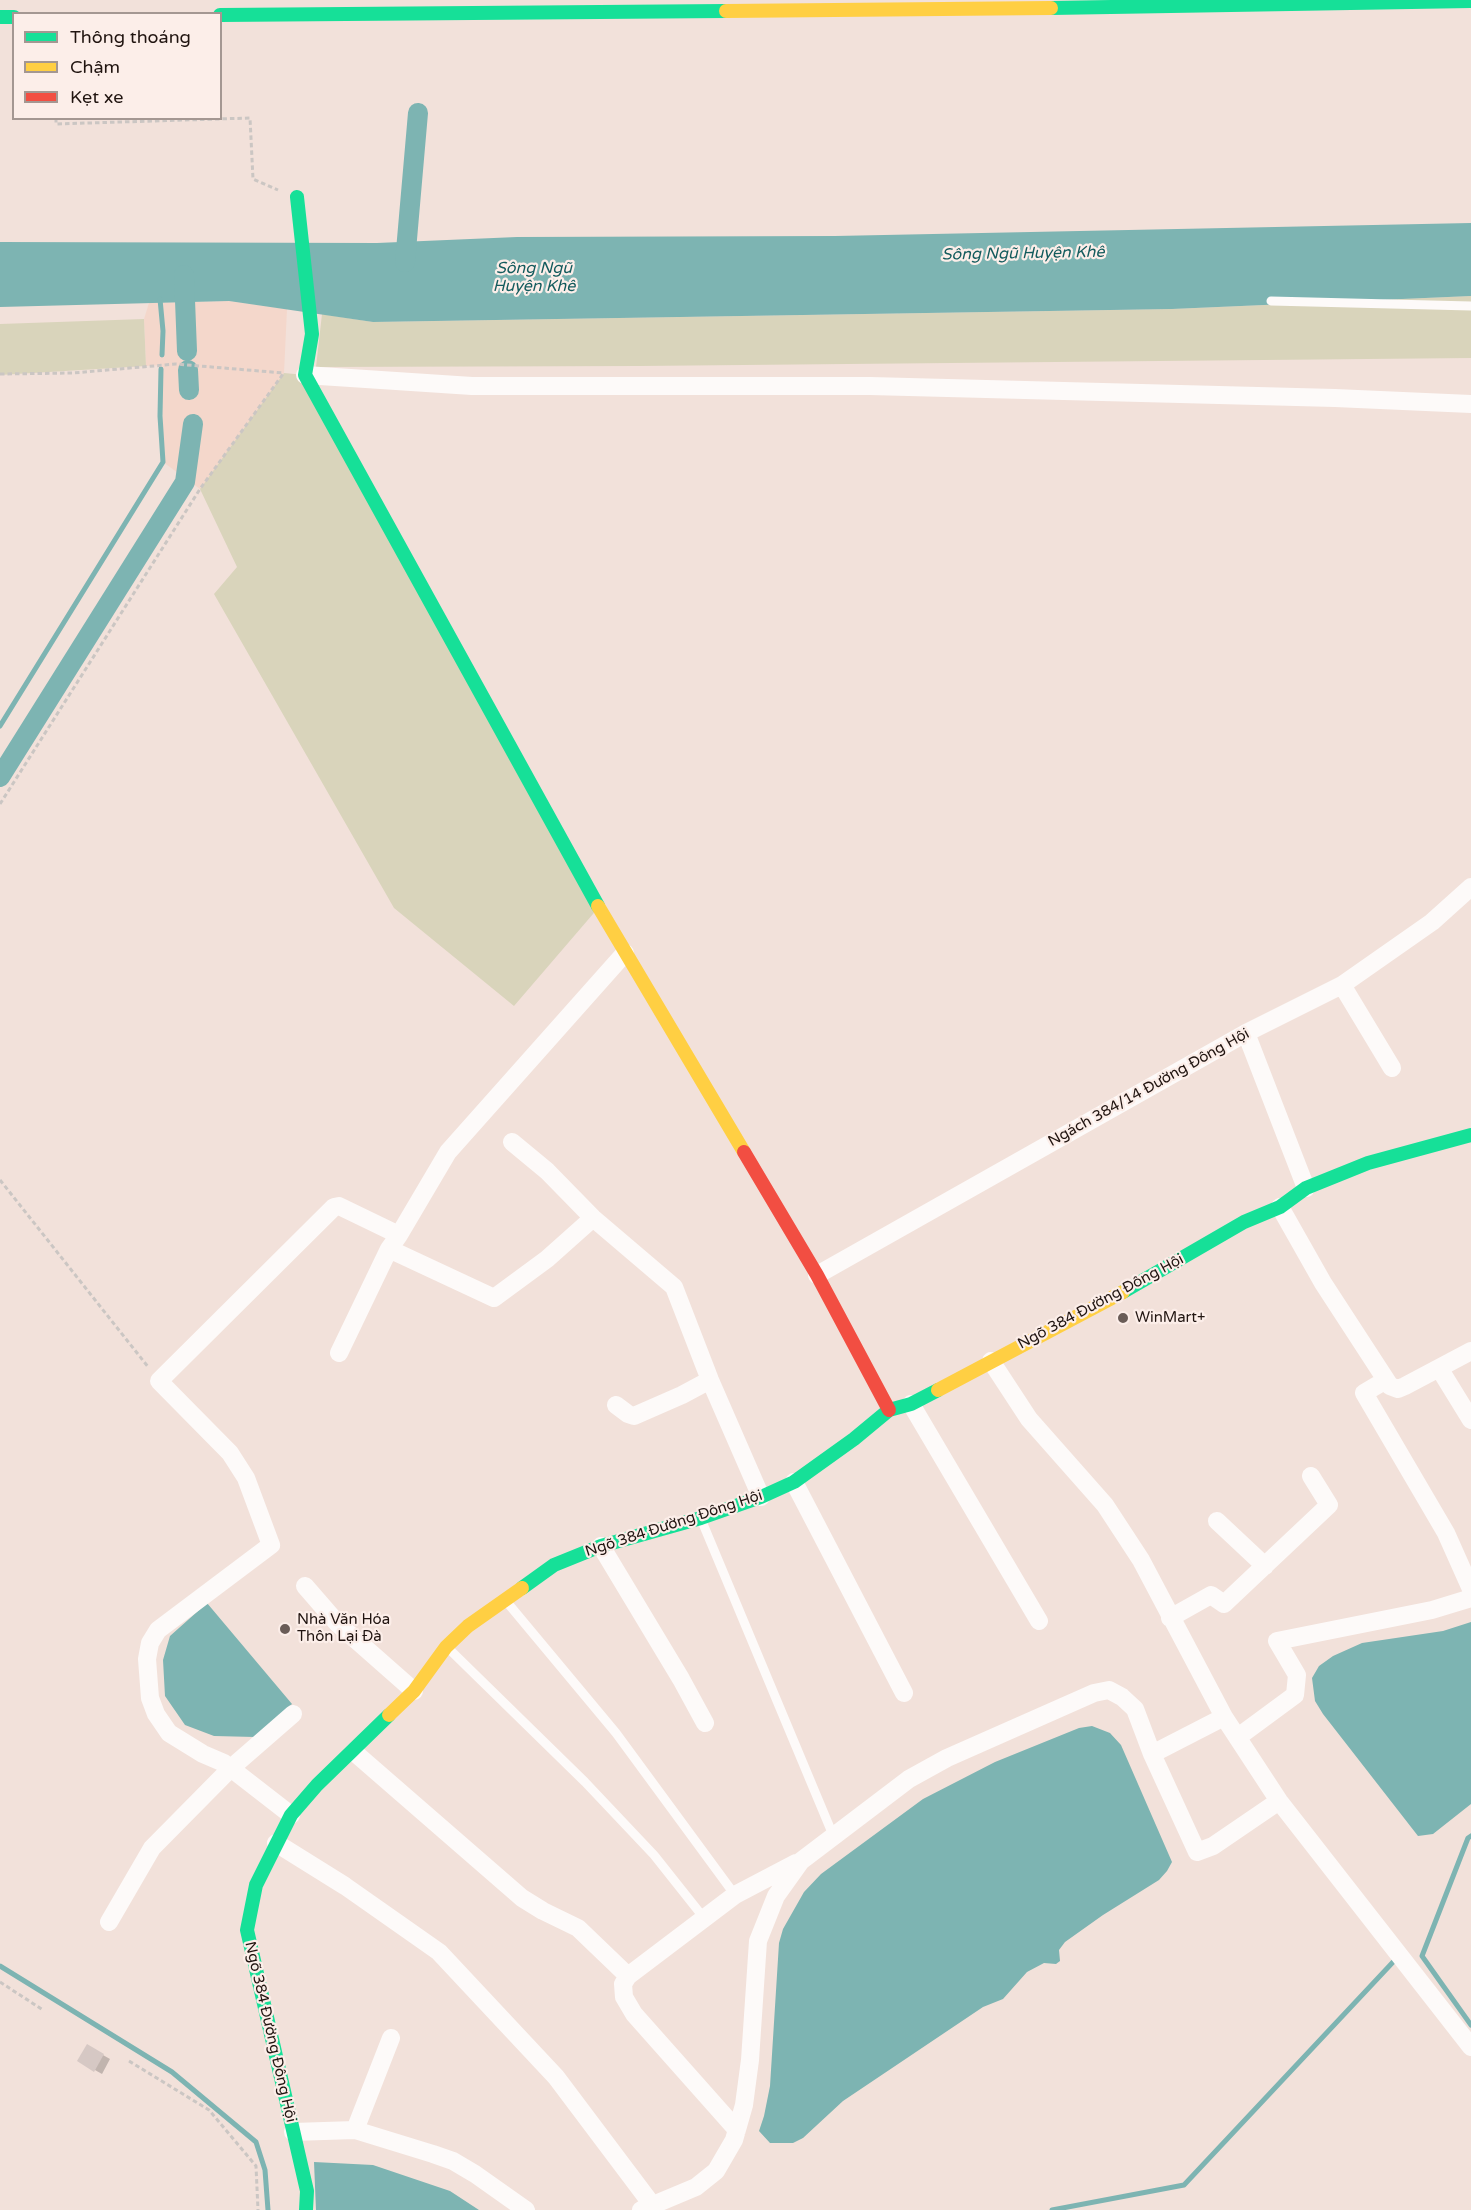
<!DOCTYPE html>
<meta charset="utf-8">
<style>
body{margin:0}
#map{position:relative;width:1471px;height:2210px;overflow:hidden;background:#f2e1da;font-family:"Varela Round",sans-serif}
canvas{display:block}
.legend{position:absolute;left:12px;top:12px;width:210px;height:108px;box-sizing:border-box;background:#fceee9;border:2px solid #a49792;margin:0;padding:8px 10px;list-style:none;font-size:18px;color:#201410}
.legend li{display:flex;align-items:center;gap:12px;height:30px}
.legend b{width:30px;border:2px solid #a49792}
</style>
<div id="map">
<canvas width="1471" height="2210"></canvas>
<ul class="legend">
<li><b style="height:8px;background:#16e098"></b>Thông thoáng</li>
<li><b style="height:8px;background:#ffcf43"></b>Chậm</li>
<li><b style="height:8px;background:#f24e42"></b>Kẹt xe</li>
</ul>
</div>
<script>
const ctx = document.querySelector('canvas').getContext('2d');
ctx.lineJoin = 'round';
function fillPath(path, color) { ctx.fillStyle = color; ctx.fill(path, 'evenodd'); }
const toPath = rows => new Path2D(rows.map(r => 'M' + r).join(''));
function stroke(path, color, width, dash) { ctx.strokeStyle = color; ctx.lineWidth = width; ctx.lineCap = dash ? 'butt' : 'round'; ctx.setLineDash(dash || []); ctx.stroke(path); }
function label(font, color, halo, rows, align = 'center') {
  ctx.font = font + ' "Varela Round",sans-serif'; ctx.lineWidth = 4.5; ctx.setLineDash([]); ctx.textBaseline = 'middle'; ctx.strokeStyle = halo; ctx.fillStyle = color; for (const [text, x, y, turn = 0] of rows) {
    ctx.save(); ctx.translate(x, y); ctx.rotate((+turn || 0) * Math.PI / 180); ctx.textAlign = isNaN(turn) ? turn : align; if (halo) ctx.strokeText(text, 0, 0); ctx.fillText(text, 0, 0); ctx.restore();
  }
}
const built = toPath([
 [229,301,287,309,284,373,200,489,163,462,162,365,146,366,144,319,149,303]
]);
const green = toPath([
 [1471,296,1471,358,639,366,316,367,322,314,373,322,1172,309],
 [144,319,146,366,0,375,0,324],
 [284,373,305,375,599,907,514,1006,394,908,214,594,237,567,200,489]
]);
const water = toPath([
 [1471,223,1471,296,1172,309,373,322,229,301,0,307,0,242,377,243,517,237,835,236],
 [207,1603,292,1704,255,1737,214,1736,185,1725,165,1696,163,1660,170,1636],
 [1471,1622,1471,1804,1433,1834,1418,1836,1323,1714,1315,1701,1312,1678,1319,1666,1333,1656,1362,1643,1443,1631],
 [1092,1726,1110,1733,1121,1745,1172,1862,1167,1871,1159,1880,1103,1915,1065,1942,1059,1950,1060,1961,1056,1964,1044,1963,1027,1972,1003,1999,983,2007,843,2101,803,2138,793,2143,770,2143,759,2131,764,2116,770,2086,779,1943,783,1929,804,1892,821,1874,923,1799,995,1762,1079,1728],
 [314,2162,373,2165,450,2191,479,2210,316,2210]
]);
const shadow = toPath([
 [87,2046,110,2059,102,2074,79,2061]
]);
const stream = toPath([
 [160,299,163,331,162,355],
 [0,726,163,462,160,416,161,369],
 [1471,1836,1468,1838,1422,1956,1471,2025],
 [0,1966,172,2072,256,2142,265,2170,268,2210],
 [1052,2210,1184,2185,1394,1961]
]);
const canal = toPath([
 [405,262,418,113],
 [184,275,187,351],
 [188,370,189,390],
 [0,777,185,482,193,424]
]);
const building = toPath([
 [87,2044,104,2054,94,2072,77,2061]
]);
const path = toPath([
 [56,118,56,124,250,118,253,179,278,190],
 [0,374,73,373,176,364,284,373],
 [0,804,200,489,283,374],
 [0,1180,149,1368],
 [0,1982,43,2010],
 [129,2061,209,2110,256,2166,258,2210]
]);
const lane = toPath([
 [1271,301,1471,306],
 [701,1519,833,1835],
 [506,1601,616,1733,735,1895],
 [448,1648,585,1782,654,1855,704,1918]
]);
const street = toPath([
 [305,375,472,386,870,386,1335,398,1471,404],
 [1342,985,1392,1068],
 [1246,1033,1306,1188],
 [512,1142,547,1171,593,1218,674,1287,710,1380,761,1497],
 [1280,1207,1323,1283,1390,1386,1398,1389,1405,1386,1471,1351],
 [389,1249,494,1298,547,1259,593,1218],
 [817,1275,1246,1033,1342,985,1432,922,1471,887],
 [339,1353,389,1249,399,1235,448,1152,625,953],
 [991,1361,1029,1419,1105,1505,1141,1560,1224,1717,1279,1801,1471,2047],
 [1439,1368,1471,1420],
 [1386,1380,1364,1393,1446,1533,1471,1589],
 [911,1404,1039,1621],
 [616,1405,628,1414,634,1416,682,1395,710,1380],
 [794,1482,904,1693],
 [1217,1521,1265,1566],
 [601,1546,681,1679,705,1723],
 [305,1586,338,1624,414,1691],
 [1170,1618,1211,1595,1224,1604,1329,1505,1311,1476],
 [1238,1737,1295,1695,1297,1675,1277,1641,1432,1610,1471,1598],
 [354,1752,522,1898,543,1911,578,1928,628,1976],
 [1152,1754,1224,1717],
 [291,1815,224,1763,203,1754,169,1733,156,1714,150,1698,147,1659,150,1643,158,1630,271,1545,246,1478,230,1453,159,1381,334,1207,339,1206,399,1235],
 [276,1843,345,1886,439,1952,556,2077,653,2206],
 [109,1922,152,1848,231,1768,293,1714],
 [355,2130,391,2038],
 [737,2130,634,2014,624,1997,623,1984,628,1976,735,1895,796,1863],
 [293,2132,355,2130,433,2154,453,2161,475,2174,526,2210],
 [641,2210,696,2187,716,2171,734,2140,744,2105,750,2060,758,1941,776,1896,801,1861,909,1779,947,1758,1094,1693,1109,1690,1122,1697,1135,1709,1152,1754,1197,1852,1213,1846,1279,1801]
]);
const fast = toPath([
 [1051,8,1471,1],
 [220,15,726,11],
 [0,17,14,17],
 [297,197,312,334,305,375,598,906],
 [1123,1292,1244,1222,1280,1207,1306,1188,1368,1163,1471,1135],
 [522,1588,554,1565,601,1546,701,1518,761,1497,794,1482,854,1439,889,1410,911,1404,938,1390],
 [306,2210,307,2191,247,1930,256,1885,291,1815,317,1785,389,1715]
]);
const slow = toPath([
 [726,11,1051,8],
 [598,906,744,1152],
 [938,1390,1123,1292],
 [389,1715,414,1691,446,1647,468,1626,522,1588]
]);
const jam = toPath([
 [744,1152,817,1275,889,1410]
]);
const markers = [
 [1123,1318,6,"#6a5c57"],
 [285,1629,6,"#6a5c57"]
];
const streetNames = [
 ["Ngách 384/14 Đường Đông Hội",1149,1088,-29],
 ["Ngõ 384 Đường Đông Hội",1101,1302,-28],
 ["Ngõ 384 Đường Đông Hội",674,1524,-18],
 ["Ngõ 384 Đường Đông Hội",270,2032,77]
];
const poiNames = [
 ["WinMart+",1135,1318],
 ["Nhà Văn Hóa",297,1620],
 ["Thôn Lại Đà",297,1637]
];
const waterNames = [
 ["Sông Ngũ Huyện Khê",1023,254,-1],
 ["Sông Ngũ",534,269],
 ["Huyện Khê",534,287]
];
fillPath(built, '#f4d7cb');
fillPath(green, '#d9d4bb');
fillPath(water, '#7db4b2');
fillPath(shadow, '#0003');
stroke(stream, '#7db4b2', 5);
stroke(canal, '#7db4b2', 20);
fillPath(building, '#d6c8c4');
stroke(path, '#cbc6c3', 3, [4.5, 3]);
stroke(lane, '#fdfaf9', 9);
stroke(street, '#fdfaf9', 18);
stroke(fast, '#16e098', 14);
stroke(slow, '#ffcf43', 14);
stroke(jam, '#f24e42', 14);
for (const [x, y, r, color] of markers) { const dot = new Path2D(); dot.arc(x, y, r, 0, 2 * Math.PI); ctx.fillStyle = color; ctx.fill(dot); stroke(dot, '#fceee9', 2); }
label('15px', '#201410', '#fceee9', streetNames);
label('15px', '#201410', '#fceee9', poiNames, 'left');
label('italic 16px', '#135b5d', '#fceee9', waterNames);
</script>
